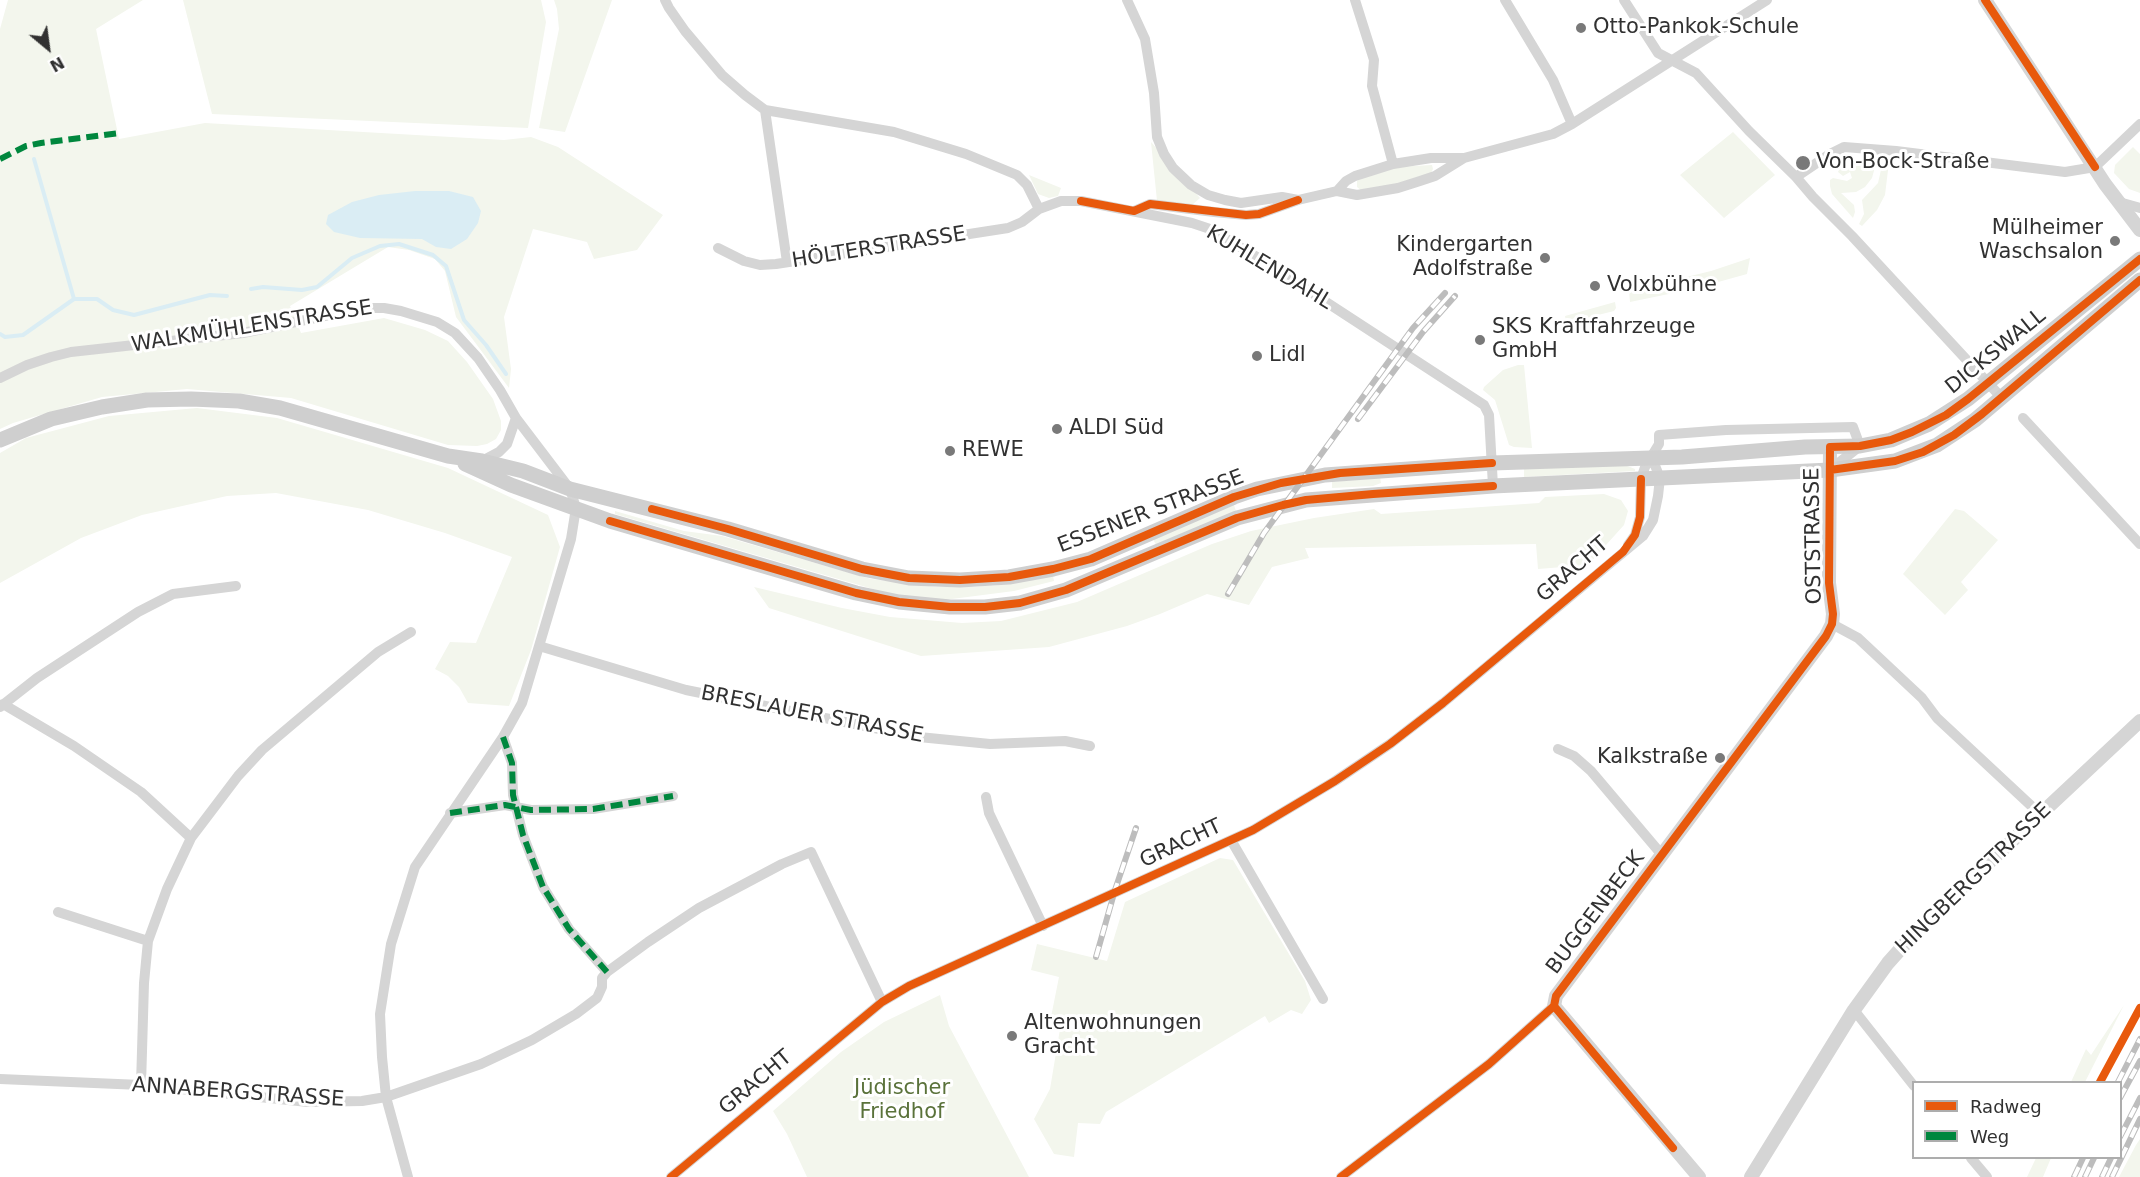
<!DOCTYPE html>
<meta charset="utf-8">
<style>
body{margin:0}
#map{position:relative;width:2140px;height:1177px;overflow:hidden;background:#fff;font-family:"DejaVu Sans",sans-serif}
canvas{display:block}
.legend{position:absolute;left:1912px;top:1081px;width:210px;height:78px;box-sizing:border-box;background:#fff;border:2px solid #adadad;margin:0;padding:8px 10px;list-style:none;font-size:18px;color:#313131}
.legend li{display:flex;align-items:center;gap:12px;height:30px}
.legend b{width:30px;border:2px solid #adadad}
.north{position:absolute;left:18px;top:18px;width:60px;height:60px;-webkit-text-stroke:4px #fff;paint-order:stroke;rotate:151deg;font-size:16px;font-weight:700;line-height:24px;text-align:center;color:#313131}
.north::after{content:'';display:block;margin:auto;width:21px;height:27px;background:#313131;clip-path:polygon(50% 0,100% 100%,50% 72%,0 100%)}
</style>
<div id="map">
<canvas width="2140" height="1177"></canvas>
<ul class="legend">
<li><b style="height:8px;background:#e8590c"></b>Radweg</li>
<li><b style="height:8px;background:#00873e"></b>Weg</li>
</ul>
<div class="north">N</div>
</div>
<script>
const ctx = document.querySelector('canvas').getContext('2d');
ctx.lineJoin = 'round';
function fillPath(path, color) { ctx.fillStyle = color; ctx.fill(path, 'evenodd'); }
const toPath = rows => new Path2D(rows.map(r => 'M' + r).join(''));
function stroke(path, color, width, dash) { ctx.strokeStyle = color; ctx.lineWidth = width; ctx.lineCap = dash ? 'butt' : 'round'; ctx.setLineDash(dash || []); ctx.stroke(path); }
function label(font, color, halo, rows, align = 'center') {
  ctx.font = font + ' "DejaVu Sans",sans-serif'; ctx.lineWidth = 6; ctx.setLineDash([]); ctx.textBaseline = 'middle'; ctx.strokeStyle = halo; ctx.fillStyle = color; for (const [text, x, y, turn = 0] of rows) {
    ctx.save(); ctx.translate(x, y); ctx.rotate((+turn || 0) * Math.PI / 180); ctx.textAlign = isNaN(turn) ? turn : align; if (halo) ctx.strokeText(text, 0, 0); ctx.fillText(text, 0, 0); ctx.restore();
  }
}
const green = toPath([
 [8,0,143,0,96,29,119,139,205,123,504,140,531,137,558,147,663,215,637,250,594,259,587,242,533,229,504,317,511,369,509,388,456,317,445,271,435,259,409,250,388,247,290,306,301,333,384,318,425,330,448,341,467,362,493,399,501,421,501,430,496,439,487,444,477,446,448,445,291,398,187,389,102,397,13,423,0,429,0,29],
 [183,0,541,0,546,22,528,128,212,114],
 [554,0,612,0,565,132,539,128,559,29,557,9],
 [1733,132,1775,175,1724,218,1680,175],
 [1151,142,1200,198,1191,206,1157,201],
 [2133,147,2140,154,2140,193,2129,189,2114,173,2115,165],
 [1846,161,1871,161,1873,162,1875,167,1872,178,1865,187,1856,192,1841,193,1854,205,1855,212,1853,218,1832,194,1830,186,1830,180,1833,178,1847,181,1852,178,1850,172,1843,176,1838,172,1840,166],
 [1883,161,1889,162,1885,195,1877,210,1862,226,1859,224,1864,214,1862,200,1878,183],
 [1432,165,1433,169,1431,173,1402,183,1362,191,1357,187,1357,181,1362,177,1395,167],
 [1029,175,1061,188,1058,196,1049,198,1038,194],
 [1750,258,1747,274,1693,289,1630,302,1629,291,1711,271],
 [1615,302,1616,308,1614,311,1574,321,1569,327,1568,333,1565,316],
 [1518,365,1524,365,1532,448,1514,447,1509,445,1495,400,1483,390,1484,387,1503,370],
 [197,408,277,418,448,468,548,515,560,547,531,650,509,706,468,703,459,687,448,676,435,669,450,642,476,643,512,557,445,533,368,510,276,493,227,496,142,515,81,538,0,583,0,453,26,438,109,416],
 [1625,465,1635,469,1635,471,1524,477,1524,469],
 [1380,477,1381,483,1373,486,1332,488,1332,482],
 [1604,494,1621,500,1628,511,1624,525,1588,565,1538,569,1536,544,1305,548,1309,558,1272,567,1249,605,1207,594,1160,614,1127,626,1049,647,921,656,769,608,754,587,842,608,890,617,962,623,1001,621,1077,602,1212,544,1251,531,1314,518,1374,509,1381,514,1539,503,1545,497],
 [1234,505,1236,511,1156,545,1153,539],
 [1955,509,1964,511,1998,540,1961,582,1968,590,1945,615,1903,574],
 [615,511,684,531,722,536,871,579,936,587,969,587,1001,585,1053,576,1054,581,1014,591,944,600,890,594,615,514],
 [1220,858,1233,860,1305,981,1311,1000,1302,1014,1291,1010,1269,1023,1265,1016,1106,1112,1100,1124,1078,1123,1074,1157,1054,1154,1034,1119,1050,1089,1060,1029,1049,1027,1059,977,1031,970,1037,944,1107,961,1125,902],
 [940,995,949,1026,1029,1177,807,1177,787,1134,773,1111,841,1052,884,1022],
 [2124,1005,2085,1082,2071,1082,2086,1049,2091,1055],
 [2140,1139,2140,1177,2119,1177,2136,1145],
 [2036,1158,2051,1158,2043,1177,2027,1177]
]);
const water = toPath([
 [415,191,449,191,473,197,481,211,478,223,467,239,451,249,436,247,422,239,360,238,334,232,326,224,328,215,352,202,379,195]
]);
const stream = toPath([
 [34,159,74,299],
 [251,289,263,287,302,290,317,287,352,258,380,246,399,244,433,255,446,266,464,320,486,345,506,374],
 [0,334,5,337,23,335,74,299,97,299,113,310,134,315,210,295,227,296]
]);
const minor = toPath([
 [665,0,669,8,685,31,722,75,745,95,765,110,894,132,966,154,1017,175,1027,185,1039,209],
 [1127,0,1145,39,1154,93,1157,137,1164,154,1173,168,1191,185,1208,195,1225,200,1241,203,1282,197,1298,200],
 [1355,0,1374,60,1372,86,1393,164],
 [1505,0,1553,80,1572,124],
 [1624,0,1658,53,1696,73,1749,131,1796,177,1813,197,1852,236,2001,397],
 [765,110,787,262],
 [1796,177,1830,154,1844,147,1896,151,2065,172,2095,167,2140,124],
 [1337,191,1346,181,1355,176,1393,164,1431,158,1464,158],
 [2119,202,2140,208],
 [1134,211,1150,204,1214,212,1246,215,1259,214,1298,200,1337,191,1357,195,1398,188,1420,181,1435,176,1464,158,1553,134,1572,124,1767,0],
 [718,248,744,261,760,265,776,264,1008,228,1022,222,1039,209,1061,201,1081,201,1192,223,1210,229,1257,257,1484,405,1489,415,1493,486],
 [0,378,27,365,51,357,71,352,243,333,363,308,384,308,401,311,437,322,455,333,478,358,500,390,516,418,570,489,576,508,571,539,522,703,503,737,415,867,391,944,380,1014,382,1057,386,1097,408,1177],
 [2023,418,2140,544],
 [482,461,499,452,507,444,516,418],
 [1628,545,1635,535,1640,517,1641,479,1645,467,1659,444,1659,435,1726,430,1853,427,1860,446,1831,469],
 [1832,624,1858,638,1922,698,1937,718,2040,814],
 [539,646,686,690,919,737,990,744,1065,741,1090,746],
 [3,704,74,746,141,792,191,838],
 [0,707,37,678,138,612,173,594,236,586],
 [503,737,512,763,513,795,523,835,543,887,569,929,607,972],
 [1558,749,1574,756,1591,771,1662,855],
 [986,797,989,813,1043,926],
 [450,813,505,805,531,810,593,809,673,796],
 [1231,840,1323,999],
 [58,912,148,941],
 [1854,1010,1914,1086],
 [0,1079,141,1085,308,1102,362,1101,386,1097,481,1064,532,1040,576,1014,597,998,602,987,602,978,607,972,648,942,699,908,782,864,811,852,882,1002],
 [141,1085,144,983,148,941,167,889,191,838,238,776,262,750,378,652,411,632],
 [1971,1158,1987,1177],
 [671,1177,882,1002,909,986,1253,830,1335,781,1390,744,1443,703,1643,536,1653,520,1658,496,1660,478,1652,458],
 [1341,1177,1489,1064,1554,1006]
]);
const tertiary = toPath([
 [1985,0,2105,184,2140,230],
 [1699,1177,1554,1006,1556,996,1826,636,1832,624,1833,614,1829,583,1830,447],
 [1751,1177,1854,1010,1888,963,1921,926,2140,721]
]);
const secondary = toPath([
 [0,440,51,419,102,407,147,400,191,399,239,401,280,408,448,456,482,461,523,471,570,489,728,529,862,569,909,578,960,580,1009,577,1053,569,1091,559,1234,497,1257,489,1325,475,1492,463,1682,457,1805,447,1860,446,1891,440,1929,424,1968,399,2140,259],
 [465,464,511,485,610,521,856,593,899,602,950,607,985,607,1020,603,1066,590,1237,518,1306,500,1493,486,1830,470,1895,461,1937,445,1975,420,2140,280]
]);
const rail = toPath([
 [1358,419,1423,332,1455,296],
 [1228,594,1264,533,1309,471,1413,328,1445,293],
 [1096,957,1115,890,1136,828],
 [2118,1082,2140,1039],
 [2120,1098,2140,1061],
 [2120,1137,2140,1098],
 [2074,1177,2083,1158],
 [2085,1177,2094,1158],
 [2102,1177,2111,1158],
 [2112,1177,2140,1119]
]);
const quiet = toPath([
 [0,159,26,146,41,143,120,133],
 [503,737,512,763,513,795,523,835,543,887,569,929,607,972],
 [450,813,505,805,531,810,593,809,673,796]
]);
const cycleway = toPath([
 [1985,0,2095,167],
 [1081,201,1134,211,1150,204,1246,215,1259,214,1298,200],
 [1830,470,1895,461,1923,452,1954,435,1982,414,2140,280],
 [652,509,728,529,862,569,909,578,960,580,1009,577,1053,569,1091,559,1234,497,1281,483,1340,473,1492,463],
 [610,521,856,593,899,602,950,607,985,607,1020,603,1066,590,1237,518,1283,505,1306,500,1373,494,1493,486],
 [1554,1006,1673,1148],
 [2100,1082,2140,1008],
 [671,1177,882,1002,909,986,1253,830,1335,781,1390,744,1443,703,1623,552,1635,535,1640,517,1641,479],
 [1341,1177,1489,1064,1554,1006,1556,996,1826,636,1832,624,1833,614,1829,583,1830,447,1860,446,1891,440,1912,432,1946,415,1968,399,2140,259]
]);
const markers = [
 [1581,28,6,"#797979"],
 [1803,163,8,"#797979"],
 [2115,241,6,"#797979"],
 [1545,258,6,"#797979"],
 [1595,286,6,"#797979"],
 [1480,340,6,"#797979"],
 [1257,356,6,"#797979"],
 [1057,429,6,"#797979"],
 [950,451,6,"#797979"],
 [1720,758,6,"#797979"],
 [1012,1036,6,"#797979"]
];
const poiNames = [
 ["Otto-Pankok-Schule",1593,28],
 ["Von-Bock-Straße",1816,163],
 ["Mülheimer",2103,229,"right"],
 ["Waschsalon",2103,253,"right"],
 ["Kindergarten",1533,246,"right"],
 ["Adolfstraße",1533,270,"right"],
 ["Volxbühne",1607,286],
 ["SKS Kraftfahrzeuge",1492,328],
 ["GmbH",1492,352],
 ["Lidl",1269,356],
 ["ALDI Süd",1069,429],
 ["REWE",962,451],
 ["Kalkstraße",1708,758,"right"],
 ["Altenwohnungen",1024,1024],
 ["Gracht",1024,1048]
];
const streetNames = [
 ["HÖLTERSTRASSE",879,248,-9],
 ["KUHLENDAHL",1269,268,31],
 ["WALKMÜHLENSTRASSE",252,327,-9],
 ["DICKSWALL",1996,352,-39],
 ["ESSENER STRASSE",1151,512,-21],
 ["OSTSTRASSE",1814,536,-91],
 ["GRACHT",1573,570,-41],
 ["BRESLAUER STRASSE",812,715,11],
 ["GRACHT",1181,844,-25],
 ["HINGBERGSTRASSE",1974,879,-44],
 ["BUGGENBECK",1596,913,-53],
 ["GRACHT",756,1083,-40],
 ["ANNABERGSTRASSE",238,1093,4]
];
const parkNames = [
 ["Jüdischer",902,1089],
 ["Friedhof",902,1113]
];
fillPath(green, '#f3f6ed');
fillPath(water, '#daedf4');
stroke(stream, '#daedf4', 4);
stroke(minor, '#d5d5d5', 10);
stroke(tertiary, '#d5d5d5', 14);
stroke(secondary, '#cfcfcf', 15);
stroke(rail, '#bdbdbd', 6);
stroke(rail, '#fff', 4, [11]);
stroke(quiet, '#00873e', 6, [12, 6]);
stroke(cycleway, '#e8590c', 8);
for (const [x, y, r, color] of markers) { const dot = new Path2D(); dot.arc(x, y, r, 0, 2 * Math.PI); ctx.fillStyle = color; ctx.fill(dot); stroke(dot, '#fff', 2); }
label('21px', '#313131', '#fff', poiNames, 'left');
label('21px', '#313131', '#fff', streetNames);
label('21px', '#5a723a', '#fff', parkNames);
</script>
